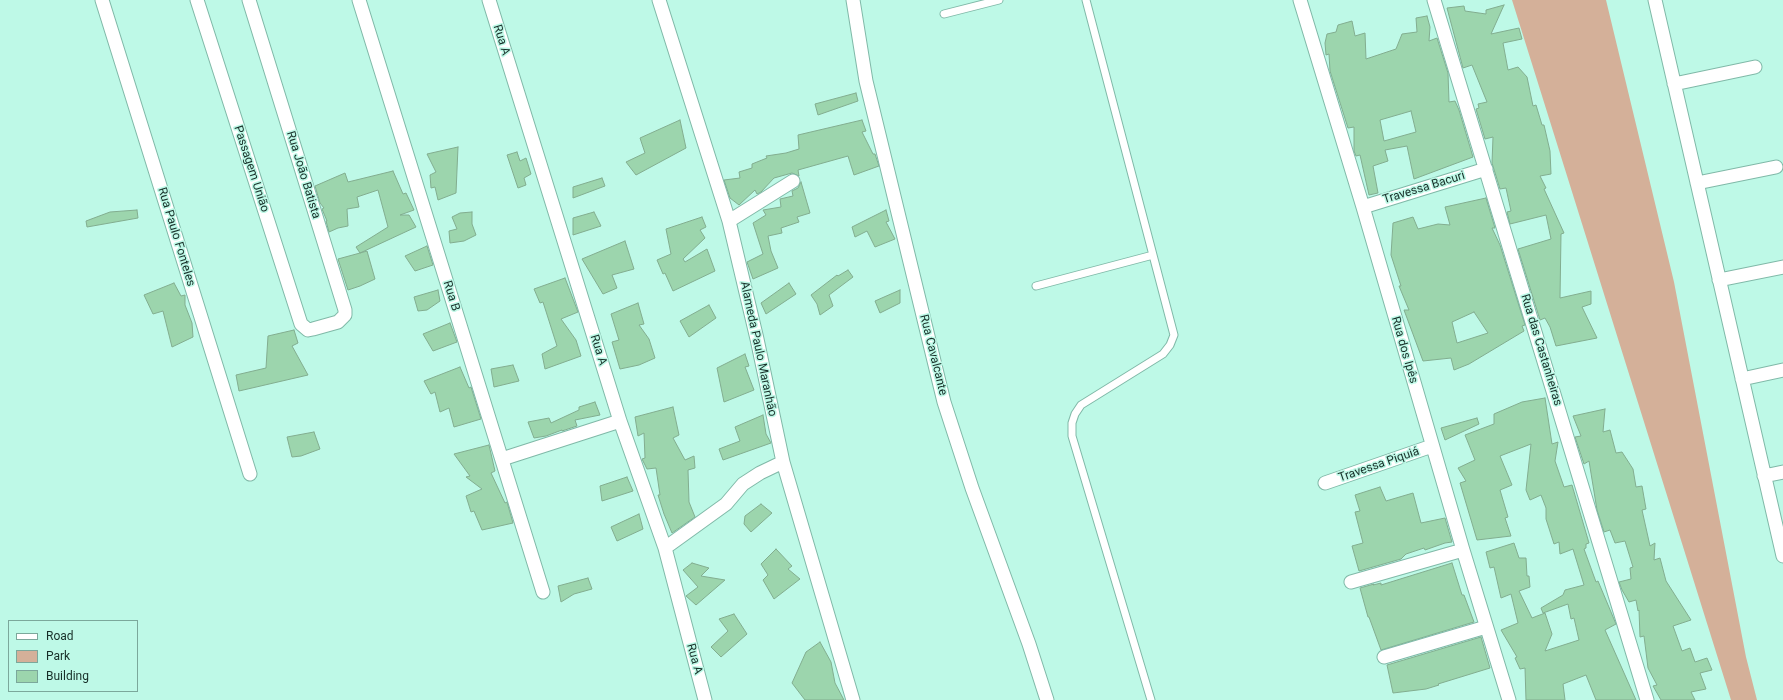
<!DOCTYPE html>
<meta charset="utf-8">
<style>
body{margin:0}
#map{position:relative;width:1783px;height:700px;overflow:hidden;background:#bef9e7;font-family:Roboto,sans-serif}
canvas{display:block}
.legend{position:absolute;left:8px;top:620px;width:130px;height:72px;box-sizing:border-box;background:#bef9e7;border:1px solid #7ba89b;margin:0;padding:5px 7px;list-style:none;font-size:12px;color:#172f28}
.legend li{display:flex;align-items:center;gap:8px;height:20px}
.legend b{width:20px;border:1px solid #7ba89b}
</style>
<div id="map">
<canvas width="1783" height="700"></canvas>
<ul class="legend">
<li><b style="height:5px;background:#fff"></b>Road</li>
<li><b style="height:11px;background:#d4b099"></b>Park</li>
<li><b style="height:11px;background:#9cd5ad"></b>Building</li>
</ul>
</div>
<script>
const c = document.querySelector('canvas').getContext('2d');
c.lineJoin = 'round';
function paint(path, color) {
  c.fillStyle = color;
  c.fill(path, 'evenodd');
}
function poly(rows) {
  const path = new Path2D();
  for (const r of rows) {
    path.moveTo(r[0], r[1]);
    for (let i = 2; i < r.length; i += 2) path.lineTo(r[i], r[i + 1]);
  }
  return path;
}
function trace(path, color, width, dash) {
  c.strokeStyle = color;
  c.lineWidth = width;
  c.lineCap = dash ? 'butt' : 'round';
  c.setLineDash(dash || []);
  c.stroke(path);
}
function label(font, color, halo, rows, align = 'center') {
  c.font = font + ' Roboto,sans-serif';
  c.lineWidth = 3;
  c.setLineDash([]);
  c.textBaseline = 'middle';
  c.strokeStyle = halo;
  c.fillStyle = color;
  for (const [text, x, y, turn = 0] of rows) {
    c.save();
    c.translate(x, y);
    c.rotate((+turn || 0) * Math.PI / 180);
    c.textAlign = isNaN(turn) ? turn : align;
    if (halo) c.strokeText(text, 0, 0);
    c.fillText(text, 0, 0);
    c.restore();
  }
}
paint(poly([
 [1512,0,1606,0,1674,282,1746,657,1757,700,1731,700]
]), '#d4b099');
const building = poly([
 [1504,5,1491,34,1519,28,1522,39,1503,43,1508,70,1518,67,1527,77,1533,106,1536,105,1542,125,1544,125,1550,151,1551,174,1540,176,1546,188,1544,189,1564,233,1561,234,1560,298,1591,291,1591,304,1582,307,1597,338,1556,346,1550,327,1545,318,1540,320,1518,249,1551,239,1546,215,1510,224,1507,212,1511,211,1506,188,1500,189,1492,163,1493,137,1485,139,1476,109,1479,108,1478,104,1487,102,1472,65,1463,68,1447,8,1464,6,1465,11,1486,14,1486,10,1504,5],
 [1427,16,1430,27,1429,41,1437,38,1448,73,1449,102,1455,101,1459,110,1473,157,1414,179,1407,146,1385,150,1388,161,1373,166,1378,193,1369,195,1360,155,1356,156,1354,151,1354,127,1348,128,1330,71,1329,54,1326,55,1325,43,1327,34,1336,32,1338,25,1352,21,1355,36,1365,33,1366,59,1396,49,1402,34,1417,32,1416,18,1427,16],
 [1411,111,1416,132,1384,141,1380,120,1411,111],
 [856,93,858,101,818,115,815,104,856,93],
 [680,120,686,148,636,175,626,162,645,153,640,138,680,120],
 [862,120,866,131,862,132,873,154,875,154,879,166,854,175,848,156,798,170,799,176,792,173,774,178,761,192,757,194,755,190,739,205,730,198,724,180,740,178,739,172,752,168,752,164,767,158,766,156,786,153,799,149,798,135,862,120],
 [458,147,456,193,438,200,435,187,431,188,430,175,436,172,427,154,458,147],
 [517,152,520,161,526,158,531,174,524,178,526,185,518,188,507,155,517,152],
 [393,171,403,194,406,193,414,210,400,215,409,215,416,227,360,253,367,251,375,279,360,286,348,290,338,259,360,253,356,247,388,227,378,190,357,197,359,207,347,209,348,226,338,228,329,232,326,221,327,221,322,209,324,208,320,203,315,186,345,173,348,182,393,171],
 [602,178,605,186,573,198,573,187,602,178],
 [801,182,810,213,797,217,799,222,781,228,782,233,768,236,771,251,778,268,753,279,747,262,763,254,753,223,766,215,763,210,781,207,780,199,793,196,792,191,798,188,801,182],
 [1486,198,1495,228,1492,228,1500,245,1525,325,1522,326,1524,331,1469,364,1454,370,1451,358,1423,361,1404,310,1409,310,1399,286,1401,286,1391,255,1393,223,1413,217,1418,229,1438,224,1450,225,1445,207,1486,198],
 [1474,312,1488,333,1457,343,1452,322,1474,312],
 [137,210,138,218,87,227,86,221,110,212,137,210],
 [886,210,889,221,886,222,895,239,875,247,867,231,855,237,852,227,886,210],
 [472,212,472,224,476,235,464,241,450,243,449,231,457,229,452,217,460,213,472,212],
 [594,212,601,226,573,235,573,218,594,212],
 [702,217,706,227,700,230,705,238,683,259,685,262,707,249,715,271,673,291,665,273,663,274,657,260,671,254,666,229,702,217],
 [625,241,634,269,612,275,617,288,603,294,582,259,625,241],
 [427,246,433,265,415,271,405,256,427,246],
 [848,270,853,277,829,295,833,306,820,315,817,304,811,295,837,275,838,276,848,270],
 [565,278,578,312,561,319,576,340,581,356,545,369,542,354,557,346,543,302,540,303,534,289,565,278],
 [174,283,181,296,185,295,185,305,192,323,193,337,172,347,163,311,153,314,144,295,174,283],
 [789,283,796,294,766,314,761,303,789,283],
 [438,290,440,301,427,310,418,311,414,297,438,290],
 [900,290,900,303,880,313,875,301,900,290],
 [638,303,644,324,639,325,649,339,655,358,639,365,620,369,612,342,619,340,611,314,638,303],
 [709,305,716,318,689,337,680,321,709,305],
 [450,323,457,342,433,351,423,334,450,323],
 [294,330,298,343,292,346,308,375,239,391,236,375,266,368,268,336,294,330],
 [745,354,749,366,745,367,754,390,724,402,717,368,745,354],
 [513,365,519,381,494,387,491,369,513,365],
 [460,367,469,388,471,387,481,419,454,427,449,408,440,412,435,392,431,394,424,381,460,367],
 [1545,398,1552,444,1558,442,1555,461,1564,487,1572,485,1589,543,1586,544,1586,548,1584,549,1596,582,1598,581,1616,624,1605,630,1636,700,1596,700,1586,675,1563,684,1565,700,1526,700,1525,668,1520,669,1515,658,1517,657,1501,630,1518,623,1511,594,1501,598,1494,567,1490,568,1486,552,1514,543,1519,558,1526,558,1527,576,1529,576,1530,587,1519,591,1532,618,1545,613,1552,634,1545,651,1579,640,1574,618,1571,619,1568,604,1543,613,1541,608,1563,595,1565,590,1584,585,1573,549,1560,554,1559,542,1554,544,1546,519,1546,508,1541,495,1530,500,1526,490,1531,444,1500,456,1512,485,1500,490,1508,517,1505,518,1511,536,1477,540,1460,483,1466,481,1458,468,1475,460,1465,435,1494,424,1494,414,1522,402,1545,398],
 [595,402,600,415,575,420,577,426,562,431,562,430,546,436,534,438,528,422,549,418,551,423,579,410,579,407,595,402],
 [673,407,679,435,673,438,685,460,694,456,695,468,688,470,689,502,695,517,672,533,664,514,658,495,660,495,656,468,647,469,642,459,645,458,644,433,638,436,635,417,673,407],
 [1605,409,1603,432,1610,430,1616,453,1622,452,1633,469,1636,487,1642,486,1646,509,1642,510,1650,546,1655,543,1654,560,1660,558,1666,581,1691,620,1673,626,1682,651,1690,648,1695,662,1707,658,1712,670,1700,673,1706,689,1691,692,1695,700,1661,700,1653,686,1657,685,1648,668,1644,636,1640,637,1639,610,1638,611,1636,600,1629,602,1622,590,1619,582,1631,579,1630,568,1633,567,1625,541,1615,543,1610,530,1604,532,1597,510,1589,461,1584,464,1575,437,1581,436,1573,416,1605,409],
 [763,415,766,434,771,443,723,460,719,449,740,441,735,427,763,415],
 [1477,418,1479,424,1445,440,1441,428,1477,418],
 [314,432,320,449,301,456,292,457,287,437,314,432],
 [489,445,495,471,491,473,505,503,507,502,513,523,482,530,474,511,471,512,466,496,482,489,466,477,470,476,454,454,489,445],
 [627,477,633,491,602,501,600,486,627,477],
 [1380,487,1386,501,1413,493,1421,523,1445,518,1452,542,1445,543,1425,550,1424,548,1406,554,1401,559,1359,571,1352,546,1363,543,1355,512,1360,511,1355,495,1380,487],
 [761,504,772,513,751,532,744,524,745,516,761,504],
 [639,514,643,529,617,541,611,527,639,514],
 [776,549,792,566,788,569,800,579,774,599,763,580,768,575,761,564,776,549],
 [692,563,709,568,701,576,725,580,696,605,686,596,698,587,683,570,692,563],
 [1452,563,1462,595,1464,595,1474,622,1381,650,1369,617,1368,617,1360,588,1374,584,1373,585,1381,583,1381,585,1452,563],
 [588,578,592,589,574,594,561,602,558,586,588,578],
 [734,614,747,634,721,657,711,647,728,631,719,619,734,614],
 [1481,637,1490,668,1438,684,1439,685,1426,689,1393,693,1387,665,1481,637],
 [820,642,831,662,835,683,844,700,805,700,792,683,806,652,820,642]
]);
paint(building, '#9cd5ad');
trace(building, '#82ad8f', 1);
const service = poly([
 [1086,0,1174,335,1170,345,1163,354,1081,405,1075,414,1072,423,1072,436,1151,700],
 [944,14,999,0],
 [1036,286,1153,255]
]);
const minor = poly([
 [102,0,250,474],
 [197,0,301,324,308,330,313,329,338,322,345,315,345,310,249,0],
 [359,0,543,592],
 [489,0,620,421,665,548,705,700],
 [659,0,729,221,757,339,783,462,853,700],
 [853,0,866,81,944,402,972,488,1029,644,1047,700],
 [1300,0,1363,207,1463,550,1509,700],
 [1434,0,1647,700],
 [1655,0,1783,556],
 [1674,84,1755,67],
 [1697,183,1776,167],
 [1363,207,1486,169],
 [729,221,793,181],
 [1719,280,1783,267],
 [1742,379,1783,370],
 [502,459,620,421],
 [1764,476,1783,472],
 [1325,483,1432,446],
 [665,548,726,504,743,484,760,473,783,462],
 [1351,582,1463,550],
 [1384,657,1486,627]
]);
trace(service, '#80b9a8', 9);
trace(minor, '#80b9a8', 15);
trace(service, '#fff', 7);
trace(minor, '#fff', 13);
label('12px', '#172f28', '#bef9e7', [
 ["Rua A",501,40,73],
 ["Passagem União",251,169,72],
 ["Rua João Batista",303,175,73],
 ["Travessa Bacuri",1424,188,-17],
 ["Rua Paulo Fonteles",176,237,73],
 ["Rua B",451,296,73],
 ["Alameda Paulo Maranhão",758,349,78],
 ["Rua A",598,350,73],
 ["Rua dos Ipês",1404,350,74],
 ["Rua das Castanheiras",1541,350,73],
 ["Rua Cavalcante",933,355,76],
 ["Travessa Piquiá",1379,465,-19],
 ["Rua A",694,659,75]
]);
</script>
